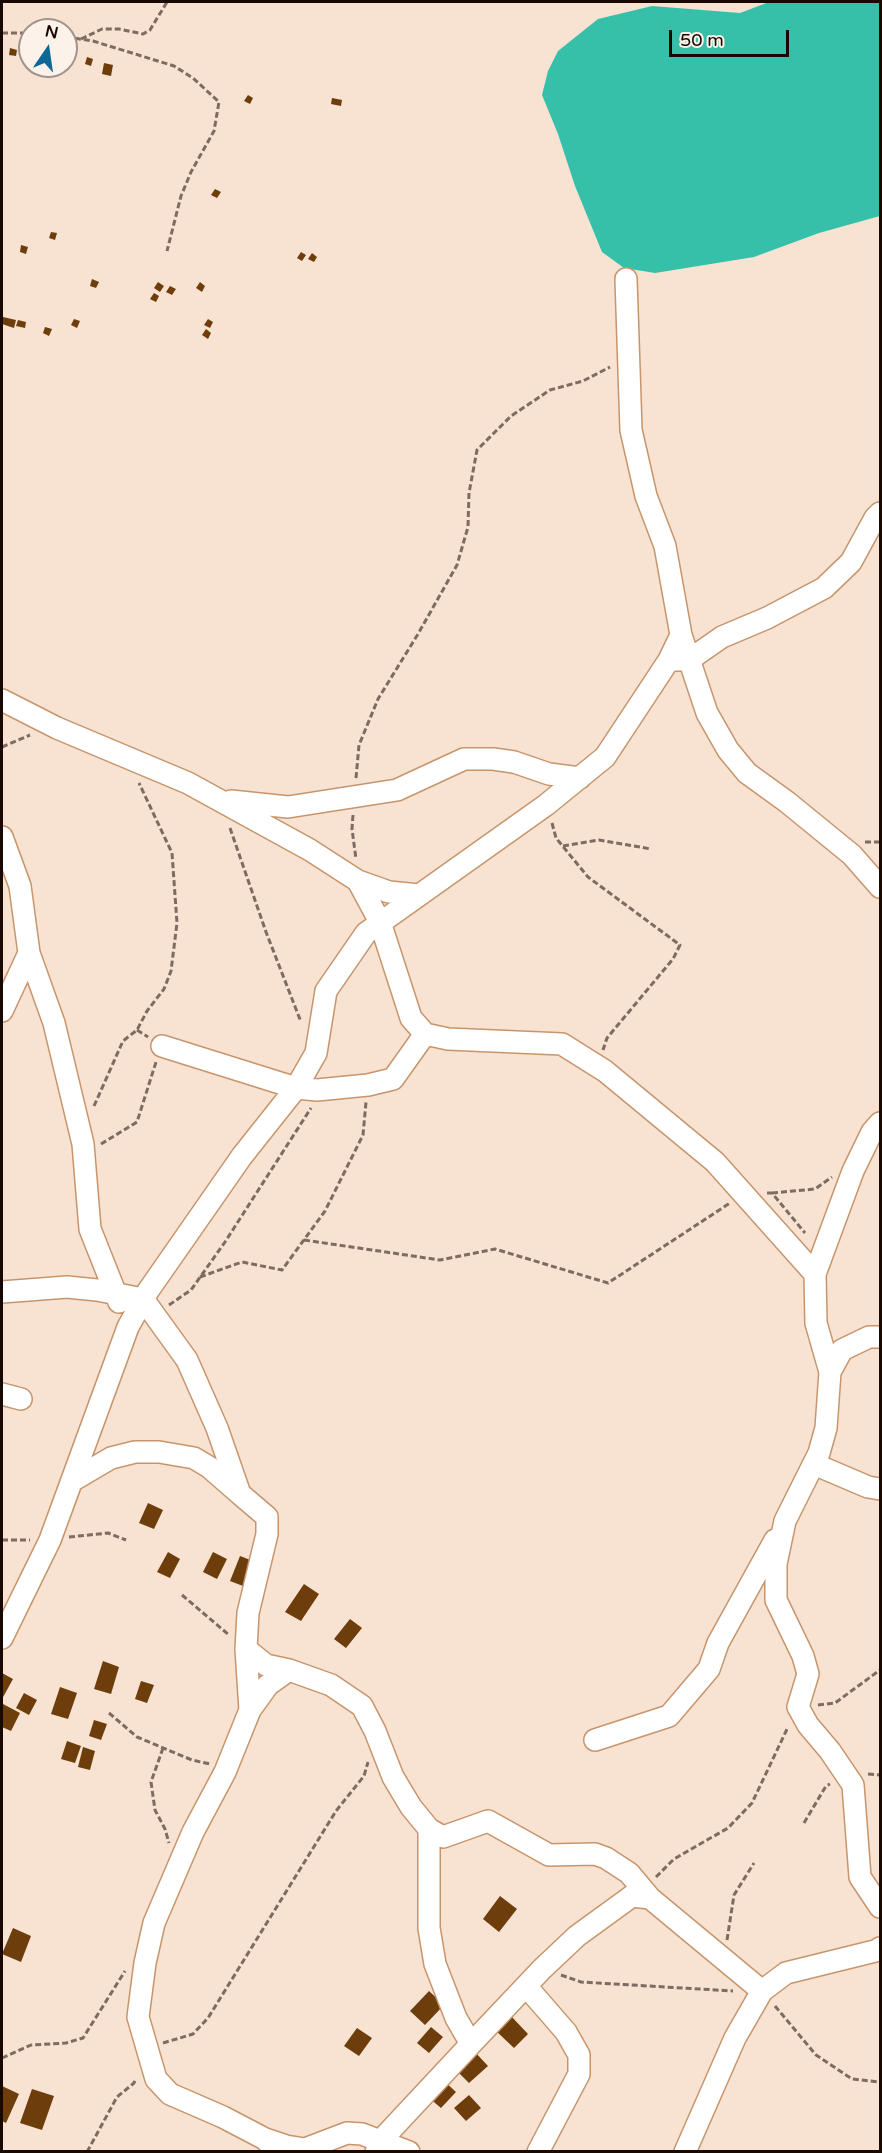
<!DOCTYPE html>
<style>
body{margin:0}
#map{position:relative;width:882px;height:2153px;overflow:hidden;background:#f8e2d1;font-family:"Varela Round",sans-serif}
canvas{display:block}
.frame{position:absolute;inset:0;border:3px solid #190800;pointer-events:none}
.north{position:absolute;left:18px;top:18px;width:60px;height:60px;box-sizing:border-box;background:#fdf2e9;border:2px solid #a2948c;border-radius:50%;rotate:13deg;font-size:16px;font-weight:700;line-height:24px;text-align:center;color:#190800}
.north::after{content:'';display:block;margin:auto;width:21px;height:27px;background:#0e6898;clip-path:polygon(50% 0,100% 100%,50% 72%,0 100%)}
.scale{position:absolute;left:669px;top:30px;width:120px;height:27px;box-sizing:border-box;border:3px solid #190800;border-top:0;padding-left:8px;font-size:18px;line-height:21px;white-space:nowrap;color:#190800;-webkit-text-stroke:4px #fdf2e9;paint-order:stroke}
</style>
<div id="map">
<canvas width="882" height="2153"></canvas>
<div class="frame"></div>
<div class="north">N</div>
<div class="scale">50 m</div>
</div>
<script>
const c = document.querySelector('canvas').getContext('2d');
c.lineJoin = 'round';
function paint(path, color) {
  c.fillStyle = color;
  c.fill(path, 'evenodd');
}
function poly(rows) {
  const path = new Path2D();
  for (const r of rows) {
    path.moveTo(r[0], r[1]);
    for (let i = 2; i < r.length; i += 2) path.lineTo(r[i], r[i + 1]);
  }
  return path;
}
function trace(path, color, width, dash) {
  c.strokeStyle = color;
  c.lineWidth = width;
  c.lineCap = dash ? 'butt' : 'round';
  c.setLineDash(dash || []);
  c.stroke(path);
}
paint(poly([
 [769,2,880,2,880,216,819,233,754,257,655,273,624,268,602,252,575,186,558,134,542,95,548,71,558,51,598,19,652,6,740,13]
]), '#36c0aa');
paint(poly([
 [10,48,17,50,16,56,9,55],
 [25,57,30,58,30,65,24,63],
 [87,57,93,59,91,66,85,64],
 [104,63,113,65,111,76,102,74],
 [248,95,253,98,250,104,244,101],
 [332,98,342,100,341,106,331,104],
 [215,189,221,192,217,198,211,195],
 [51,232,57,233,55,240,49,238],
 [21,245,28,247,26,254,20,252],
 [301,252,306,255,302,261,297,258],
 [312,253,317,257,314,262,308,259],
 [92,279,99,282,96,288,90,286],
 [158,282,164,286,160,292,154,288],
 [200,282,205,286,202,292,196,288],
 [170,286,176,289,172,295,166,292],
 [154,293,159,296,156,302,150,299],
 [3,317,16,320,14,328,2,324],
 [74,319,80,321,77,328,71,325],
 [208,319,213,322,210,328,204,325],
 [18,320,26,322,25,328,16,326],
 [45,327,52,329,49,336,43,333],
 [206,329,211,333,208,339,202,335],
 [148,1503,163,1510,154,1529,139,1523],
 [168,1552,180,1559,170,1578,157,1572],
 [213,1552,227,1559,217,1579,203,1572],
 [240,1556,253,1561,243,1586,230,1581],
 [304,1584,319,1594,301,1621,285,1612],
 [350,1619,362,1628,346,1648,334,1639],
 [103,1661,119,1667,111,1694,94,1689],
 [2,1673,13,1679,2,1699],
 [141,1681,154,1685,147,1703,135,1699],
 [60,1687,77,1693,68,1719,51,1714],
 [24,1693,37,1700,29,1715,16,1708],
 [3,1704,20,1713,11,1731,2,1727],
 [94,1720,107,1724,101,1740,89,1736],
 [67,1741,81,1746,75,1763,61,1759],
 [83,1747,95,1751,90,1770,78,1767],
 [500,1896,517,1909,499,1932,483,1919],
 [13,1928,31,1936,21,1962,2,1954],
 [429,1991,444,2005,425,2025,410,2011],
 [510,2015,528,2034,514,2048,495,2030],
 [431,2027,443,2037,429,2053,417,2043],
 [357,2028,372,2038,359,2056,344,2046],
 [474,2051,488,2066,469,2083,455,2069],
 [443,2080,456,2092,441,2108,428,2097],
 [2,2086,19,2094,6,2123,2,2121],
 [32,2089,54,2096,42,2130,20,2123],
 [469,2095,481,2108,466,2121,454,2108]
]), '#6d3d0b');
const minor = poly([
 [681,635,707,713,728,750,747,773,787,802,852,855,880,887],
 [676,660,689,660,722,637,767,618,824,588,851,562,875,518,880,513],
 [2,700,57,728,188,783,310,850,358,881,380,922,411,1018,425,1034,448,1039,562,1044,605,1071,715,1162,815,1274,816,1323,830,1372,826,1428,819,1453,785,1521,776,1564,776,1600,803,1656,808,1674,798,1707,808,1725,830,1751,853,1785,860,1877,880,1907],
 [231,801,288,807,397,790,464,759,493,759,514,762,549,774,580,778],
 [2,837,20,886,29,953,54,1023,83,1144,90,1229,119,1302],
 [358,881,389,892,419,895],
 [2,1011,29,953],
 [162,1046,296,1088,317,1090,368,1085,393,1079,425,1034],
 [815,1274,853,1171,872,1132,880,1123],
 [2,1292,67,1287,97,1290,143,1299,187,1360,217,1428,240,1494,267,1517,267,1534,248,1613,246,1649,250,1710,225,1772,193,1832,154,1923,145,1963,138,2017,156,2079,170,2094,223,2117,265,2139,277,2152],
 [830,1372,842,1350,869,1337,880,1337],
 [2,1394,21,1399],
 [814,1464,868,1487,880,1489],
 [72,1481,111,1458,135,1452,159,1452,194,1458,209,1467,240,1494],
 [2,1638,50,1540,128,1327,148,1291,242,1156,296,1088,316,1053,326,991,366,933,546,805,605,757,669,660,681,635,665,546,646,496,631,430,626,279],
 [246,1649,266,1665,289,1670],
 [250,1710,268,1685,289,1670,331,1685,362,1706,375,1731,393,1777,411,1807,429,1829,443,1837,488,1821,549,1855,595,1854,606,1858,629,1873,650,1898],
 [595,1740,669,1716,709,1669,718,1643,775,1540],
 [526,1986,566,2032,579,2055,579,2074,538,2152],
 [471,2044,542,1969,577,1936,632,1896,650,1898,762,1991,786,1973,879,1950,880,1948],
 [265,2139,286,2146,305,2149,347,2133,362,2134,409,2152],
 [376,2152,386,2135,471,2044,456,2018,435,1964,429,1928,429,1829],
 [685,2152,735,2038,762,1991]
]);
trace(minor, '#c7956c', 24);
trace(poly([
 [2,33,30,33],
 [66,37,93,41,174,66,193,78,219,102,214,131,191,172,181,196,167,251],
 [81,39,102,29,119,29,143,34,150,30,167,2],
 [2,747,30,735],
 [356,778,359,745,378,699,418,634,457,565,468,527,469,493,477,450,511,416,550,390,583,381,610,367],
 [353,815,352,829,356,859],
 [552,823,556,838,588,877,680,945,673,959,607,1038,603,1050],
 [230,828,266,932,301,1022],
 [865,842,880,842],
 [563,846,599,840,651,849],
 [137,1030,148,1037],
 [94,1106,123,1041,137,1030,147,1011,164,989,171,971,177,923,172,853,139,783],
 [101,1144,137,1122,156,1062],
 [767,1193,772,1193,805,1233],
 [772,1193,815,1189,832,1177],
 [304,1240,440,1260,495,1249,608,1283,730,1203],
 [200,1277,242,1262,282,1270,325,1211,363,1135,366,1102],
 [169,1305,191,1290,225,1242,311,1108],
 [69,1537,108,1533,126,1540],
 [2,1540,30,1540],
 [182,1595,229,1635],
 [818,1705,835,1703,880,1670],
 [109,1713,137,1737,192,1760,210,1764],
 [163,1748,151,1782,155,1810,165,1829,169,1843],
 [868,1774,880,1775],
 [804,1823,826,1786,830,1784],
 [656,1877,674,1859,728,1828,752,1803,788,1727],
 [727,1940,734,1895,754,1863],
 [561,1975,581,1982,733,1991],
 [775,2006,816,2055,852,2079,880,2082],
 [163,2043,193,2034,208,2018,336,1811,364,1776,368,1762],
 [2,2058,31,2045,66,2043,83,2038,125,1971],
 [87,2152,117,2097,134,2083,136,2078]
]), '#7f6b5f', 3, [6, 3]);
trace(minor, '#fff', 21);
</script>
